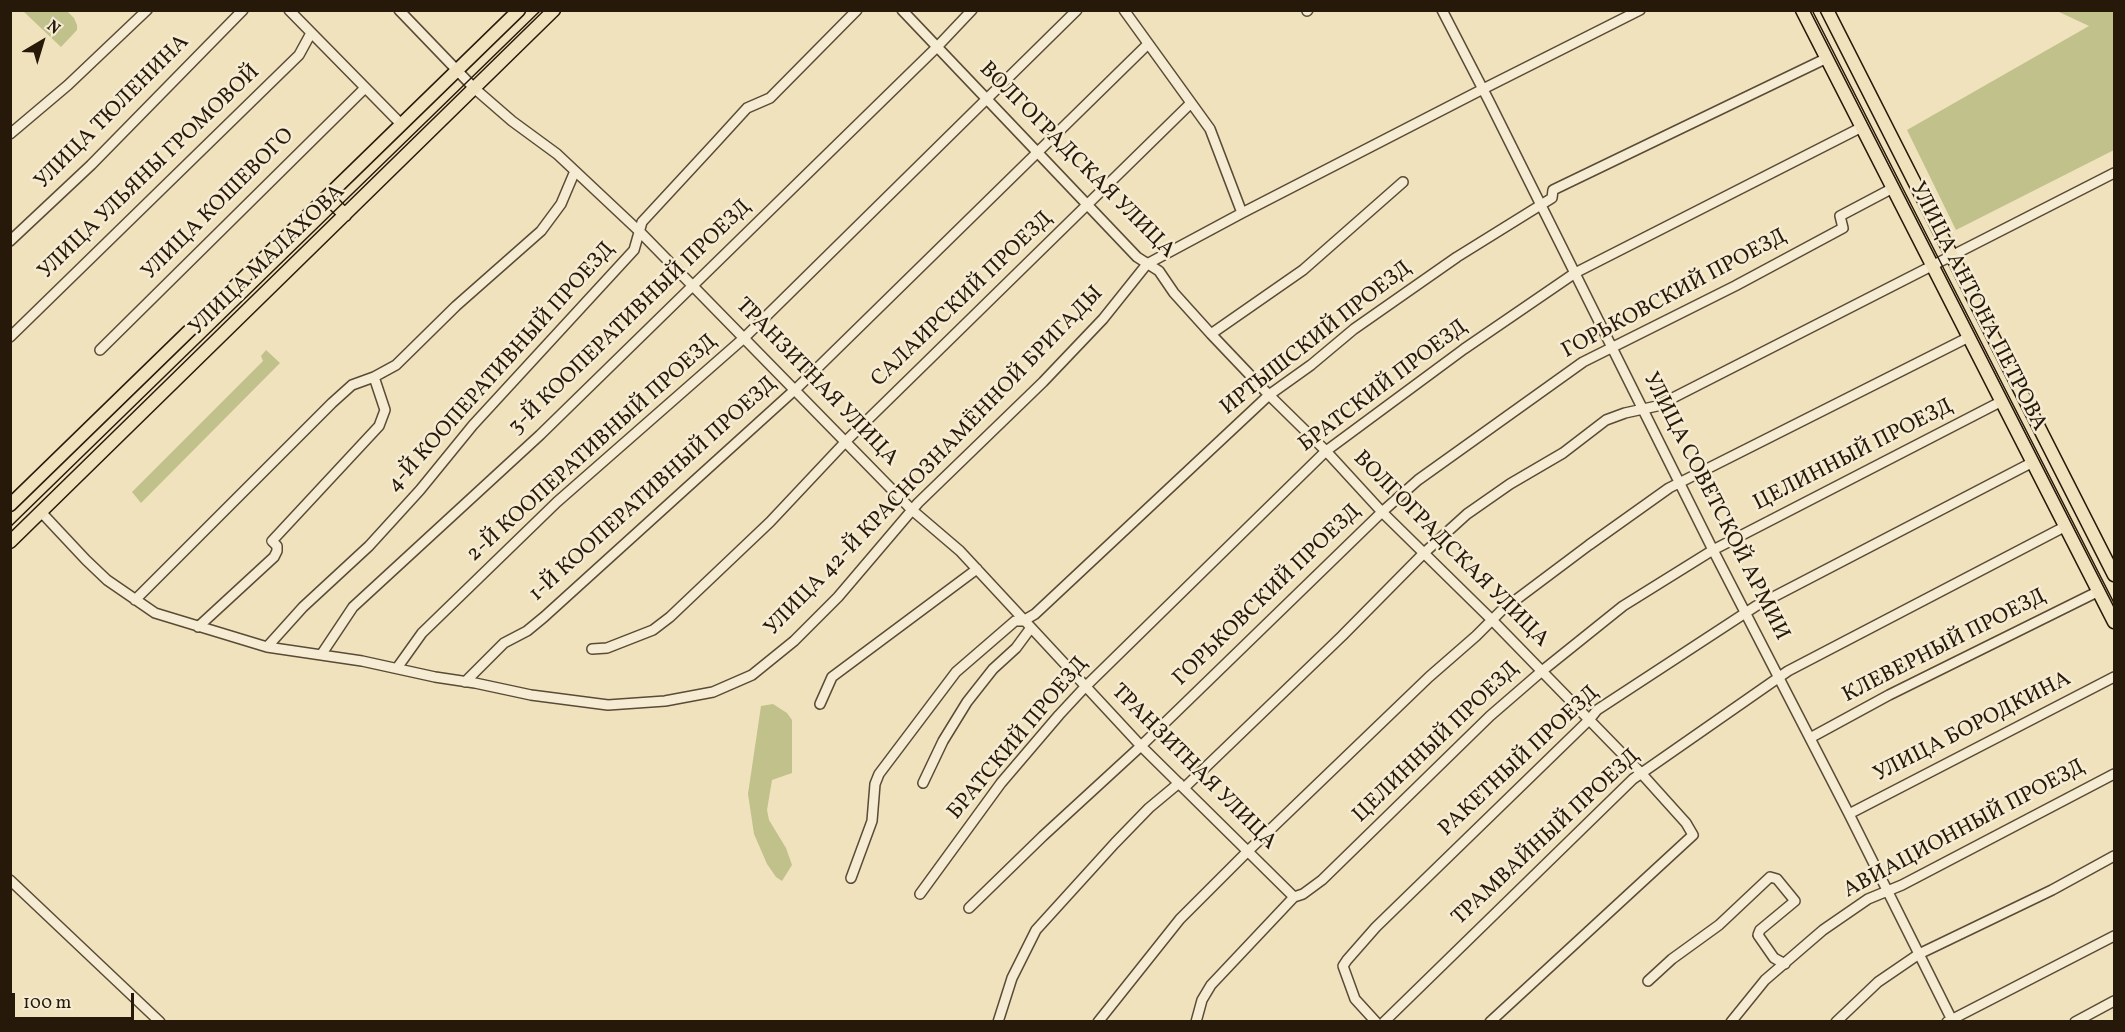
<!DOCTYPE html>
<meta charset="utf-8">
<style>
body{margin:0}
#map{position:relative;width:2125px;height:1032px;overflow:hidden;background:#f0e2bc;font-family:Vollkorn,serif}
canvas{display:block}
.frame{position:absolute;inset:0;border:12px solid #27190a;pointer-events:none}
.north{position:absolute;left:12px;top:12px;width:60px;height:60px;-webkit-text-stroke:4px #f5ecd3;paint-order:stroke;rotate:38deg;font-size:16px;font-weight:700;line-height:24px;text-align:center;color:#27190a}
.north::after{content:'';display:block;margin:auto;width:21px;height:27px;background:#27190a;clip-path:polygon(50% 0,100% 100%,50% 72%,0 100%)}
.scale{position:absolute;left:12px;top:993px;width:122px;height:27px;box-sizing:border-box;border:3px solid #27190a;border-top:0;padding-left:8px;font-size:18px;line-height:21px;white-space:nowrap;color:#27190a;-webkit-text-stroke:4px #f5ecd3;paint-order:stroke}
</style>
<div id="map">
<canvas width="2125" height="1032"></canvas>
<div class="frame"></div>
<div class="north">N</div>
<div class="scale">100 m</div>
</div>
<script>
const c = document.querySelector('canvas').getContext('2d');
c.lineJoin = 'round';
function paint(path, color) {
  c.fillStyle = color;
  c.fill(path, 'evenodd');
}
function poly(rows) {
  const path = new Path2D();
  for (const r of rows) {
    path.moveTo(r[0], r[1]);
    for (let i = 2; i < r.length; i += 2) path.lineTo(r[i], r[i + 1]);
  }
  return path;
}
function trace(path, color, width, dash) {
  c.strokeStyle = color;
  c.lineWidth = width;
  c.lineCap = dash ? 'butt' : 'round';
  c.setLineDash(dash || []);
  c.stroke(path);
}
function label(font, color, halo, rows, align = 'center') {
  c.font = font + ' Vollkorn,serif';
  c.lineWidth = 5;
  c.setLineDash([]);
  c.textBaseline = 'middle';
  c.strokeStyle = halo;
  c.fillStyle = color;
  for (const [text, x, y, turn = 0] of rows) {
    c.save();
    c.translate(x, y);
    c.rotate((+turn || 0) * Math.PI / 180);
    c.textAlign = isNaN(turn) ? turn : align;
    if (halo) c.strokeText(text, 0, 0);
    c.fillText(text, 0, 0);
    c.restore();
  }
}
paint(poly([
 [23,11,67,11,74,18,77,25,77,30,61,47],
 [2057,11,2114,11,2114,150,1956,230,1907,130,2089,26],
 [266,350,280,363,141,503,132,492,263,361,261,356],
 [773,704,787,713,792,720,792,773,772,780,767,810,769,820,786,848,792,865,782,881,776,877,767,864,754,834,748,794,761,706]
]), '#c1c18b');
const minor = poly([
 [289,10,402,125],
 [399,10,474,88,512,121,557,154,640,232,912,510,960,551,1141,746,1294,897],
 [902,10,1137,257,1159,271,1174,293,1211,334,1269,395,1326,451,1382,512,1492,620,1641,773,1686,823,1693,835,1490,1022],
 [1124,10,1210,129,1242,213],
 [1442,10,1489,101,1713,550,1849,814,1953,1022],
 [1307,11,1308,10],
 [10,134,68,85,147,10],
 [10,241,91,165,243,10],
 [1211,334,1303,270,1403,182],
 [10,337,299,55,311,33],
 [100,350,365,88],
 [41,512,86,560,107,580,155,613,267,647,362,661,435,677,475,683,531,695,608,705,665,701,713,692,752,675,794,641,838,597,918,503,1043,382,1103,319,1147,264,1242,213,1483,89,1640,10],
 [135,600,332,403,352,385,374,377],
 [198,627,274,557,277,551,277,546,272,541,379,426,385,410,374,377,396,365,456,306,541,231,561,204,575,171],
 [267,647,303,607,369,546,420,490,473,425,634,250,642,222,716,142,747,108,770,98,857,10],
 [592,649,607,648,653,630,670,617,770,522,849,438,1191,103],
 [321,655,353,607,540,435,937,47,972,10],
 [397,668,422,633,557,502,744,338,1077,10],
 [465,682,504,643,527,631,544,617,799,386,1148,44],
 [820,704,832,677,977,569],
 [1810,738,1889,695,2099,591],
 [923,783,943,741,967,702,993,669,1016,648,1030,629],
 [1184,788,1342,636,1424,553,1467,514,1510,484,1563,453,1606,420,1625,413,1657,406,2114,173],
 [1849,814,2114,677],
 [851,878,872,821,875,784,879,774,956,672,1015,621,1023,621,1035,614,1269,395,1311,365,1354,329,1457,257,1552,198,1553,190,1827,58],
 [10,880,160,1022],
 [920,894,1001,783,1059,715,1085,687,1326,451,1464,349,1575,273,1862,127],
 [969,908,1043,836,1141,746,1382,512,1418,480,1583,362,1735,286,1843,228,1840,216,1893,188],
 [1648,981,1672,959,1719,925,1770,877,1777,879,1795,901,1760,930,1758,935,1774,958,1785,964],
 [998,1022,1012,978,1036,930,1115,843,1149,808,1179,783],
 [1098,1022,1180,919,1248,851,1429,677,1476,636,1501,611,1589,545,1669,488,1969,337],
 [1196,1022,1202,1000,1211,985,1294,897,1303,894,1322,880,1490,716,1542,671,1623,606,1713,550,2002,401],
 [1376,1022,1355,999,1343,966,1347,960,1376,927,1589,720,1597,710,1756,606,2033,462],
 [1384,1022,1633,779,1788,671,2066,526],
 [1731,1022,1765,980,1823,930,1868,899,1902,885,2114,774],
 [1836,1022,1878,982,1919,954,2052,890,2114,856],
 [1947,1022,2114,936],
 [2075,1022,2114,1001]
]);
const major = poly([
 [1802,10,2114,622],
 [1827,10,2114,575],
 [327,197,345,215],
 [10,505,519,10],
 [10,542,554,10]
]);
trace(minor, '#594b36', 12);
trace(major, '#27190a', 15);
trace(minor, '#f5ecd3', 9);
trace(major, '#f0e2bc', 12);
trace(poly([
 [1812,10,2114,603],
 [10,527,541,10]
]), '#27190a', 1.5);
label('22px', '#27190a', '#f5ecd3', [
 ["УЛИЦА ТЮЛЕНИНА",113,113,-45],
 ["ВОЛГОГРАДСКАЯ УЛИЦА",1076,161,45],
 ["УЛИЦА УЛЬЯНЫ ГРОМОВОЙ",150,173,-44],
 ["УЛИЦА КОШЕВОГО",219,205,-45],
 ["УЛИЦА МАЛАХОВА",268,261,-44],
 ["ГОРЬКОВСКИЙ ПРОЕЗД",1675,295,-28],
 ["САЛАИРСКИЙ ПРОЕЗД",963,300,-44],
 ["УЛИЦА АНТОНА ПЕТРОВА",1977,307,63],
 ["3-Й КООПЕРАТИВНЫЙ ПРОЕЗД",631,318,-44],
 ["ИРТЫШСКИЙ ПРОЕЗД",1317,339,-38],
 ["4-Й КООПЕРАТИВНЫЙ ПРОЕЗД",502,368,-48],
 ["ТРАНЗИТНАЯ УЛИЦА",816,383,46],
 ["БРАТСКИЙ ПРОЕЗД",1384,387,-37],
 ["2-Й КООПЕРАТИВНЫЙ ПРОЕЗД",593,449,-42],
 ["ЦЕЛИННЫЙ ПРОЕЗД",1854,456,-27],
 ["УЛИЦА 42-Й КРАСНОЗНАМЁННОЙ БРИГАДЫ",935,462,-46],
 ["1-Й КООПЕРАТИВНЫЙ ПРОЕЗД",654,490,-42],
 ["УЛИЦА СОВЕТСКОЙ АРМИИ",1715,507,63],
 ["ВОЛГОГРАДСКАЯ УЛИЦА",1450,550,45],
 ["ГОРЬКОВСКИЙ ПРОЕЗД",1268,596,-44],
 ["КЛЕВЕРНЫЙ ПРОЕЗД",1945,647,-27],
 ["УЛИЦА БОРОДКИНА",1973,728,-27],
 ["БРАТСКИЙ ПРОЕЗД",1019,739,-50],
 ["ЦЕЛИННЫЙ ПРОЕЗД",1437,743,-44],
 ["РАКЕТНЫЙ ПРОЕЗД",1520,762,-43],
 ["ТРАНЗИТНАЯ УЛИЦА",1193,768,45],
 ["АВИАЦИОННЫЙ ПРОЕЗД",1965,830,-28],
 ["ТРАМВАЙНЫЙ ПРОЕЗД",1547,838,-43]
]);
</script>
